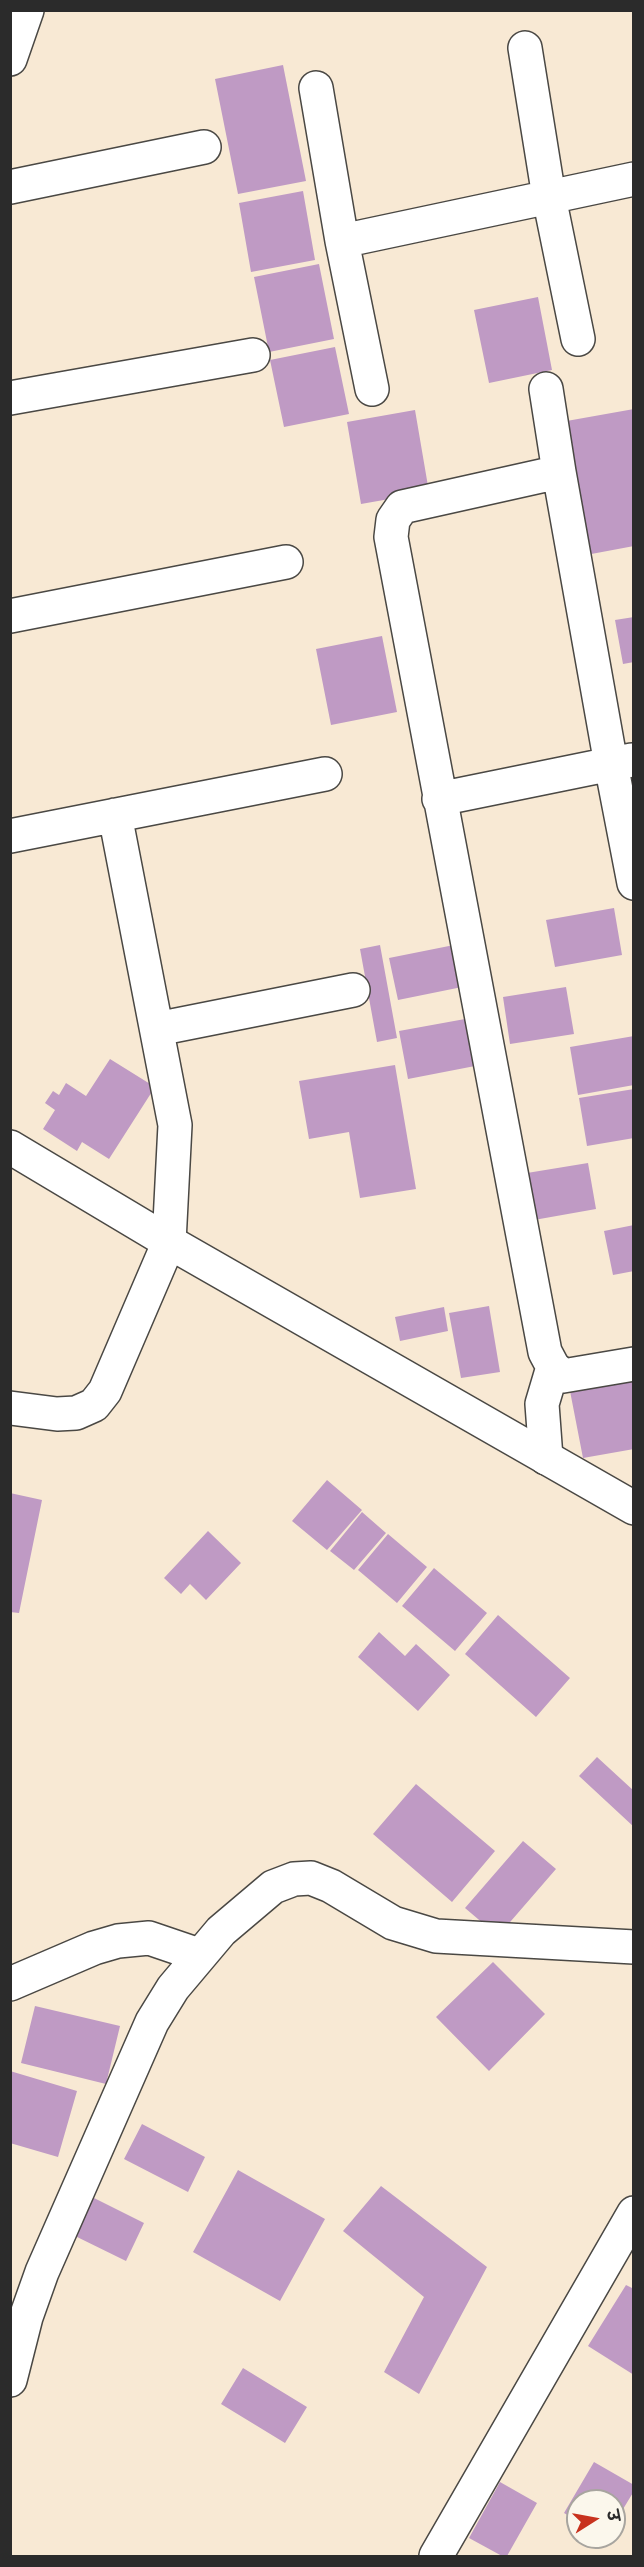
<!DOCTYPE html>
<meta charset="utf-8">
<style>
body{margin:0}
#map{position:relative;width:644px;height:2567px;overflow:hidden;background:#f8e9d4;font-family:"Balsamiq Sans","Playpen Sans Deva",sans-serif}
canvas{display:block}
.frame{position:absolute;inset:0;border:12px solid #2b2b2b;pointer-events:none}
.north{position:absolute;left:566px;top:2489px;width:60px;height:60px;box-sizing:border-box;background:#fbf7ec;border:2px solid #a8a59f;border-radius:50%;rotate:79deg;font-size:16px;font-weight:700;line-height:24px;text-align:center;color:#2b2b2b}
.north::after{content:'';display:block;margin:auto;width:21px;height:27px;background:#c8321e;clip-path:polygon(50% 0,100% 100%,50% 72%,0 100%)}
</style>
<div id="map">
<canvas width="644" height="2567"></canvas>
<div class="frame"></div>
<div class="north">उ</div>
</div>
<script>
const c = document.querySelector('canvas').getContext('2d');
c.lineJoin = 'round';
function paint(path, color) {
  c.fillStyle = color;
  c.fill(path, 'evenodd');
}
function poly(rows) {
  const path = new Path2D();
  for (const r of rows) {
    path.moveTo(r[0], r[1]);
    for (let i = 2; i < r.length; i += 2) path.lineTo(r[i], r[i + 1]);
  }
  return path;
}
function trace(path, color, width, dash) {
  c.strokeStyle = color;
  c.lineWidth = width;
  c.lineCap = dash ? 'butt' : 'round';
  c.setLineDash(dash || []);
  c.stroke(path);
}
paint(poly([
 [283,65,306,181,238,194,215,79],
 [303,191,315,260,251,272,239,203],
 [319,264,334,339,269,352,254,277],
 [538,297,552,370,489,383,474,310],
 [335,347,349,414,284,427,270,360],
 [634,409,634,546,586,555,561,422],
 [415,410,429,492,361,504,347,422],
 [634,617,634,662,623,664,615,620],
 [382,636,397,712,331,725,316,649],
 [614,908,622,955,555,967,546,920],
 [459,944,467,986,398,1000,389,958],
 [380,945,397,1038,377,1042,360,949],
 [566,987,574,1034,510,1044,503,997],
 [465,1019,475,1066,408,1079,399,1031],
 [634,1036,634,1085,578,1095,570,1047],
 [110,1059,155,1087,109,1159,82,1142,77,1151,43,1129,55,1110,45,1103,53,1091,59,1095,66,1083,86,1096],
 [395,1065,416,1189,360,1198,349,1132,309,1139,299,1081],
 [634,1089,634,1138,587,1146,579,1098],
 [588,1163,596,1209,534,1220,527,1173],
 [634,1225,634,1271,613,1275,604,1231],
 [489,1306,500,1372,461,1378,449,1313],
 [444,1307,448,1331,400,1341,395,1317],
 [634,1380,634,1449,583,1458,570,1391],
 [327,1480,362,1510,327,1550,292,1521],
 [10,1493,42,1500,19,1613,10,1612],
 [362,1512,386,1533,354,1570,330,1551],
 [208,1531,241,1563,206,1600,190,1584,181,1594,164,1578],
 [388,1534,427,1567,397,1603,358,1570],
 [434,1568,487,1613,455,1651,402,1606],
 [498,1615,570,1678,536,1717,465,1654],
 [379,1632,405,1656,416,1644,450,1675,418,1711,358,1657],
 [597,1757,634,1791,634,1827,579,1776],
 [416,1784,495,1851,452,1902,373,1834],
 [523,1841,556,1869,498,1936,465,1908],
 [493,1962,545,2014,489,2071,436,2017],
 [35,2006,120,2026,106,2084,21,2063],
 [10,2071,77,2091,58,2157,10,2143],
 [142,2124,205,2157,188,2192,124,2159],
 [238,2170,325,2219,280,2301,193,2252],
 [381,2186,487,2267,419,2394,384,2372,424,2297,343,2231],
 [92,2197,144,2223,126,2261,73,2235],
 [626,2285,634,2289,634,2375,588,2346],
 [243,2368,307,2407,285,2443,221,2404],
 [594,2462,634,2485,634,2491,614,2524,614,2501,578,2501,578,2521,564,2513],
 [500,2482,537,2503,507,2556,502,2556,469,2538]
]), '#bf9ac4');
const minor = poly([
 [525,48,549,197,578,339],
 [10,59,27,10],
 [316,88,342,241],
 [10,187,204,147],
 [372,389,342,241,634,179],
 [546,389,559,472,402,507,393,520,391,537,545,1352,553,1367,563,1376,634,1364],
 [10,398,253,355],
 [10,616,286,562],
 [632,760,611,764,634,883],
 [439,799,611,764,559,472],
 [10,836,325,774],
 [157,1029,353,990],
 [10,1408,57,1414,76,1413,94,1405,105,1391,169,1242,175,1125,115,815],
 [546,1458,542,1404,553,1367],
 [10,1984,94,1948,118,1941,149,1938,199,1955],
 [10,2380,26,2317,42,2272,152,2022,173,1988,221,1931,273,1887,294,1879,311,1878,331,1886,393,1923,436,1936,634,1947]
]);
const tertiary = poly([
 [10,1147,169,1242,634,1508],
 [436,2556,634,2213]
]);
trace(minor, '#4a4844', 36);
trace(tertiary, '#4a4844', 36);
trace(minor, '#fff', 33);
trace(tertiary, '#fff', 33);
</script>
